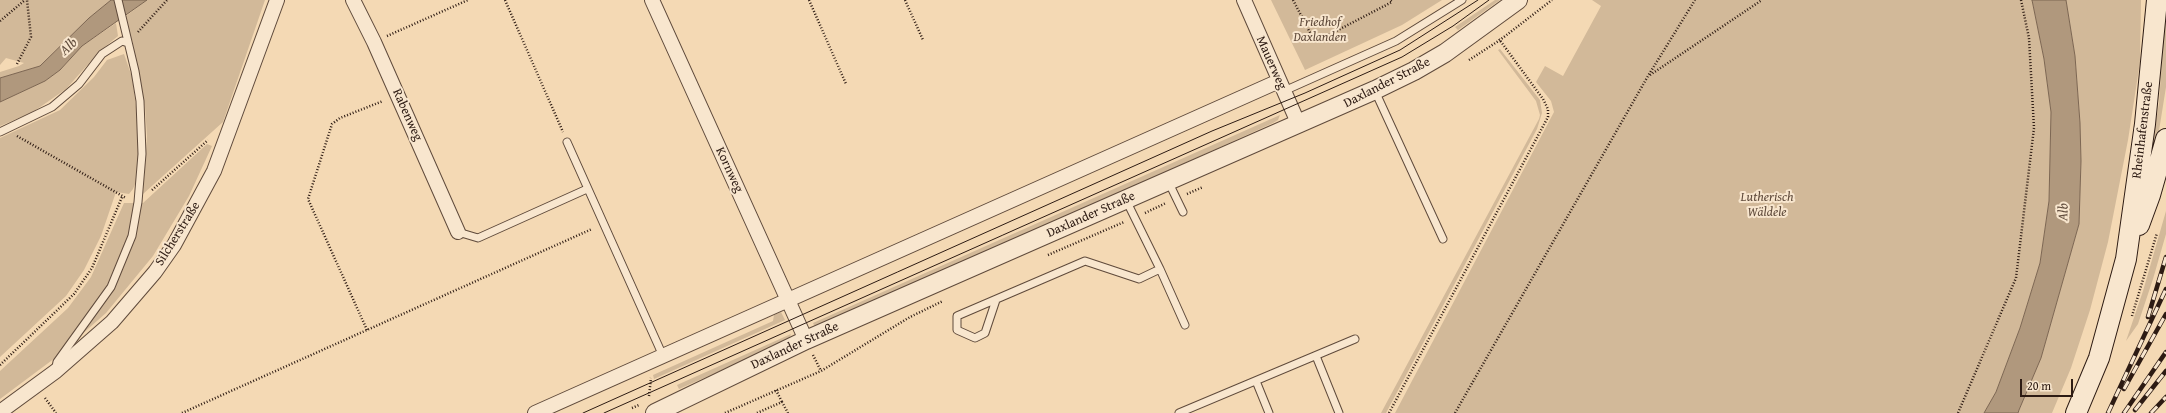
<!DOCTYPE html>
<meta charset="utf-8">
<style>
body{margin:0}
#map{position:relative;width:2166px;height:413px;overflow:hidden;background:#f4d9b4;font-family:"Gentium Book Plus",serif}
canvas{display:block}
.scale{position:absolute;left:2020px;top:379px;width:53px;height:18px;box-sizing:border-box;border:2px solid #2d1b13;border-top:0;padding-left:5px;font-size:12px;line-height:14px;white-space:nowrap;color:#2d1b13;-webkit-text-stroke:3px #f8e6ce;paint-order:stroke}
</style>
<div id="map">
<canvas width="2166" height="413"></canvas>
<div class="scale">20 m</div>
</div>
<script>
const c = document.querySelector('canvas').getContext('2d');
c.lineJoin = 'round';
function paint(path, color) {
  c.fillStyle = color;
  c.fill(path, 'evenodd');
}
function poly(rows) {
  const path = new Path2D();
  for (const r of rows) {
    path.moveTo(r[0], r[1]);
    for (let i = 2; i < r.length; i += 2) path.lineTo(r[i], r[i + 1]);
  }
  return path;
}
function trace(path, color, width, dash) {
  c.strokeStyle = color;
  c.lineWidth = width;
  c.lineCap = dash ? 'butt' : 'round';
  c.setLineDash(dash || []);
  c.stroke(path);
}
function label(font, color, halo, rows, align = 'center') {
  c.font = font + ' "Gentium Book Plus",serif';
  c.lineWidth = 4;
  c.setLineDash([]);
  c.textBaseline = 'middle';
  c.strokeStyle = halo;
  c.fillStyle = color;
  for (const [text, x, y, turn = 0] of rows) {
    c.save();
    c.translate(x, y);
    c.rotate((+turn || 0) * Math.PI / 180);
    c.textAlign = isNaN(turn) ? turn : align;
    if (halo) c.strokeText(text, 0, 0);
    c.fillText(text, 0, 0);
    c.restore();
  }
}
paint(poly([
 [0,0,111,0,89,18,40,66,0,78,0,72,19,66,24,63,6,58,0,65],
 [147,0,265,0,223,122,143,194,147,136,145,107,132,40,126,28,126,16],
 [1271,0,1442,0,1402,25,1305,70],
 [1495,0,1500,0,1458,30,1455,27],
 [1592,0,2032,0,2044,59,2051,112,2049,201,2040,263,2020,328,1996,392,1984,413,1395,413,1554,112,1551,101,1536,82,1545,66,1563,76,1601,6],
 [2066,0,2141,0,2140,62,2128,140,2108,242,2090,310,2071,368,2052,413,2018,413,2041,358,2079,224,2081,161,2080,123,2075,56],
 [2166,0,2166,87,2158,137,2155,141,2153,139,2159,103],
 [116,23,118,36,100,51,66,89,33,112,0,126,0,102,45,81,60,70,82,46],
 [1500,49,1540,100,1542,113,1537,129,1386,413,1381,413,1539,119,1540,115,1536,101,1498,50],
 [124,54,132,77,135,99,139,131,138,177,133,189,129,194,116,192,101,236,84,270,66,296,0,357,0,138,60,110,94,77,107,60],
 [1280,115,1278,120,1273,123,1183,164,929,277,816,326,814,325,813,323],
 [207,144,212,146,189,196,153,256,106,313,55,358,0,399,0,371,68,308,91,277,124,203,143,203],
 [2166,211,2166,234,2153,279,2138,324,2126,341,2143,291],
 [781,312,785,320,654,379,653,375,773,321,774,315],
 [791,334,789,339,783,343,679,389,677,385]
]), '#d2b999');
const water = poly([
 [111,0,147,0,82,46,60,70,45,81,0,102,0,78,40,66,89,18,111,0],
 [2032,0,2066,0,2075,56,2080,123,2081,161,2079,224,2041,358,2019,410,2018,413,1984,413,1996,392,2020,328,2040,263,2049,201,2051,112,2044,59,2032,0]
]);
paint(water, '#b0987d');
trace(water, '#7c6653', 1);
const service = poly([
 [1284,91,1396,41,1462,0],
 [1375,91,1443,239],
 [0,132,52,107,79,84,102,54,122,41,128,43],
 [567,142,663,356],
 [1168,181,1183,212],
 [458,232,478,238,587,189],
 [1160,269,1185,325],
 [996,300,985,333,975,338,957,330,957,316,1085,261,1139,279,1160,269,1126,200],
 [1316,356,1339,413],
 [56,367,57,362,111,287,132,236,138,202,142,154,140,101,135,71,118,0],
 [1256,381,1269,413],
 [1179,413,1355,339]
]);
const minor = poly([
 [353,0,374,42,458,232],
 [652,0,806,340],
 [1244,0,1299,125],
 [0,412,56,371,112,322,155,272,174,245,214,171,277,0],
 [535,413,1279,81]
]);
const tertiary = poly([
 [655,413,806,340,1375,90,1414,71,1445,53,1518,0]
]);
const secondary = poly([
 [2139,225,2150,195,2166,139],
 [2076,413,2099,358,2126,259,2145,124,2157,0]
]);
trace(service, '#5f4a3b', 9);
trace(minor, '#5f4a3b', 16);
trace(tertiary, '#5f4a3b', 20);
trace(secondary, '#2d1b13', 22);
trace(poly([
 [505,0,563,132],
 [809,0,846,84],
 [905,0,923,40],
 [1293,0,1315,42,1392,2,1390,0],
 [0,21,25,0],
 [138,32,167,0],
 [387,36,468,0],
 [1469,60,1500,40,1552,0],
 [17,64,31,37,27,0],
 [1650,75,1762,0],
 [17,136,126,198],
 [152,190,208,140],
 [1187,194,1203,187],
 [1145,213,1166,203],
 [1048,255,1124,222],
 [2132,316,2157,233],
 [367,330,308,199,332,124,340,118,383,101],
 [813,355,821,371],
 [0,365,74,294,92,268,122,197],
 [776,390,782,402],
 [649,396,651,378],
 [45,398,56,413],
 [632,408,639,405],
 [182,413,592,229],
 [725,413,821,371,910,317,943,301],
 [757,413,782,402,788,413],
 [1389,413,1548,117,1548,109,1543,99,1499,39],
 [1455,413,1648,76,1695,0],
 [1958,413,2016,278,2034,128,2029,38,2021,0]
]), '#2d1b13', 2.5, [1, 2]);
trace(service, '#f8e6ce', 7);
trace(minor, '#f8e6ce', 14);
trace(tertiary, '#f8e6ce', 18);
trace(secondary, '#f8e6ce', 20);
trace(poly([
 [583,413,1212,131,1305,93,1400,50,1478,0],
 [604,413,1402,57,1453,26,1489,0]
]), '#2d1b13', 1);
const rail = poly([
 [2148,317,2166,257],
 [2124,389,2166,314],
 [2135,410,2166,371],
 [2108,413,2166,289],
 [2124,413,2166,352],
 [2151,413,2166,397]
]);
trace(rail, '#2d1b13', 4.5);
trace(rail, '#f8e6ce', 3, [9]);
label('italic 13px', '#5f4a3b', '#f8e6ce', [
 ["Friedhof",1320,23],
 ["Daxlanden",1320,38],
 ["Lutherisch",1767,198],
 ["Wäldele",1767,213]
]);
label('13px', '#2d1b13', '#f8e6ce', [
 ["Mauerweg",1271,63,66],
 ["Daxlander Straße",1387,83,-27],
 ["Rabenweg",407,115,66],
 ["Rheinhafenstraße",2143,130,-83],
 ["Kornweg",729,170,65],
 ["Daxlander Straße",1091,215,-24],
 ["Silcherstraße",178,234,-58],
 ["Daxlander Straße",795,346,-25]
]);
label('italic 14px', '#614d3d', '#f8e6ce', [
 ["Alb",69,47,-42],
 ["Alb",2064,212,-89]
]);
</script>
